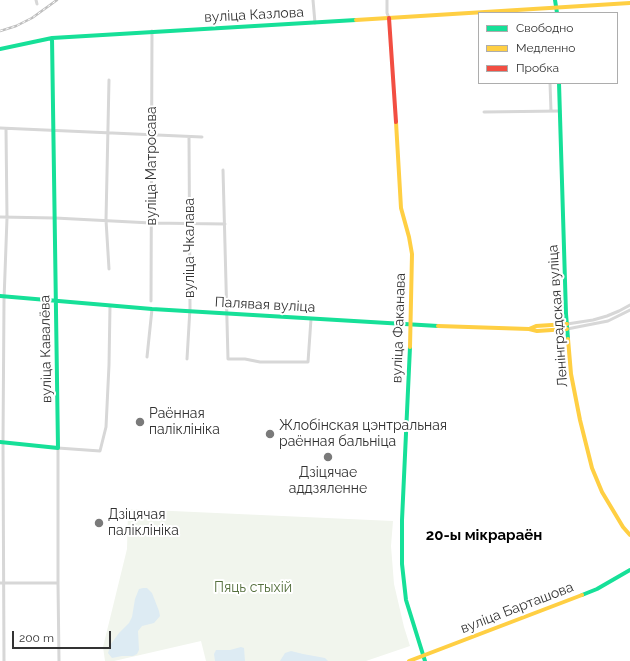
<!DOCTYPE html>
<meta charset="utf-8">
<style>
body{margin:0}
#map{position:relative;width:630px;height:661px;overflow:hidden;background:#fff;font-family:Raleway,sans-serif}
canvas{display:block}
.legend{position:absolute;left:478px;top:12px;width:140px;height:72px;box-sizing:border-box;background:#fff;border:1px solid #adadad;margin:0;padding:5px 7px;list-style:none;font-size:12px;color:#333}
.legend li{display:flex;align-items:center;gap:8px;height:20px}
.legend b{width:20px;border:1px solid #adadad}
.scale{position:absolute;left:12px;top:631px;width:99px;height:18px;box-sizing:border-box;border:2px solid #333;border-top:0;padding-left:5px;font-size:12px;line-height:14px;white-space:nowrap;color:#333;-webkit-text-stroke:3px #fff;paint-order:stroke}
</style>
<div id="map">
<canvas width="630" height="661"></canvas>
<ul class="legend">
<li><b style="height:5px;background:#16e098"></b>Свободно</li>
<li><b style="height:5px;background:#ffcf43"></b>Медленно</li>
<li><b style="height:5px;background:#f24e42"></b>Пробка</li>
</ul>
<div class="scale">200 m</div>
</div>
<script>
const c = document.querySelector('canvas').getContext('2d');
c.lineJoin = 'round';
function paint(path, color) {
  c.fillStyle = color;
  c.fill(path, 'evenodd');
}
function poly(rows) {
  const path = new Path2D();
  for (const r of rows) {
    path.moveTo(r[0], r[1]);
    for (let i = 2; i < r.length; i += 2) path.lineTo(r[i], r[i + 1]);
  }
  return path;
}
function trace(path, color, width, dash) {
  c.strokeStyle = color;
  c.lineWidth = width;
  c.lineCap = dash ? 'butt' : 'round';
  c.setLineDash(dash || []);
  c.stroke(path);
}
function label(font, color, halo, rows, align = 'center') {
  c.font = font + ' Raleway,sans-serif';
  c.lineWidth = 4;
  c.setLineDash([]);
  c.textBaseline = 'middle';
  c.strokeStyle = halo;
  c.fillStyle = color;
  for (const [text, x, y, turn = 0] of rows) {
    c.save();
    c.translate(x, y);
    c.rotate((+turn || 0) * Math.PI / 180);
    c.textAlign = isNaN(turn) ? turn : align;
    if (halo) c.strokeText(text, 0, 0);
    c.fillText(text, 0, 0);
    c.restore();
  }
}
paint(poly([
 [128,509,393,521,391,546,394,584,404,627,410,646,366,661,206,661,201,641,114,661,105,661,103,647,127,549]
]), '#f1f5ed');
paint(poly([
 [143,588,147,588,152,593,159,611,160,616,154,623,142,626,138,631,139,650,137,654,133,656,122,656,112,658,108,653,111,644,119,633,129,623,132,617,135,599,139,589],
 [241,647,244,648,245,661,215,661,214,654,216,650,230,650],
 [291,651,303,654,325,658,328,661,280,661,285,653]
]), '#ddebf3');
trace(poly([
 [36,0,37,4],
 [313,0,315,23],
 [387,0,387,13,389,18],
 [550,83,551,111],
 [484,112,560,111],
 [0,128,202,137],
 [223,170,228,359,245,359,260,362,308,362,311,319],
 [0,217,55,218,151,223,225,224],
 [109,269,106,220,109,80],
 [151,301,152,31],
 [567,324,593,320,607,316,619,311,630,305],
 [567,329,608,321,630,310],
 [147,357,152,309],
 [187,359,190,308,189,137],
 [0,583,58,583],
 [4,661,3,442,4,300,7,218,6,129],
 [59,661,58,583,58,448,100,451,106,427,109,365,110,306]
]), '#d7d7d7', 3);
trace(poly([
 [555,0,557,13],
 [0,49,52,38,356,20],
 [559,83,566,314,568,339],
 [0,296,152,309,438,326],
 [410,347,402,520,402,564,406,600,425,661],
 [0,442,58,448,52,38],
 [582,595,597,589,630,570]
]), '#16e098', 4);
trace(poly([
 [356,20,630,3],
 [396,122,401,208,409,237,412,254,410,347],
 [438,326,529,329,537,331,567,329],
 [529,329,536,326,567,324],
 [568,339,571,374,580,420,592,468,602,492,623,527,630,535],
 [409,661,582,595]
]), '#ffcf43', 4);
trace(poly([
 [389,18,396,122]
]), '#f24e42', 4);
const rail = poly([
 [0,31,16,26,32,18,57,0]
]);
trace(rail, '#bebebe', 2.5);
trace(rail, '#fff', 1, [3]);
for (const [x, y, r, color] of [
 [140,422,5,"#7a7a7a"],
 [270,434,5,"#7a7a7a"],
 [328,457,5,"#7a7a7a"],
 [99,523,5,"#7a7a7a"]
]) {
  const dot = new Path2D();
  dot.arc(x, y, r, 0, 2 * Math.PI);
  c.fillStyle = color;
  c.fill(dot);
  trace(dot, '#fff', 1.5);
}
label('14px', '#333', '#fff', [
 ["вуліца Казлова",254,15,-3],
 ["вуліца Матросава",152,166,-90],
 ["вуліца Чкалава",190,248,-90],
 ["Палявая вуліца",265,305,3],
 ["Ленінградская вуліца",558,316,-94],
 ["вуліца Факанава",399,328,-88],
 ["вуліца Кавалёва",46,349,-91],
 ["вуліца Барташова",517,608,-21]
]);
label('14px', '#333', '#fff', [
 ["Раённая",149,414],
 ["паліклініка",149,430],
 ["Жлобінская цэнтральная",279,426],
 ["раённая бальніца",279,442],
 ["Дзіцячае",328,473,"center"],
 ["аддзяленне",328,489,"center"],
 ["Дзіцячая",108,515],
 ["паліклініка",108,531]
], 'left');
label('14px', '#56703f', '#fff', [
 ["Пяць стыхій",253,588]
]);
label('bold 15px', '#000', '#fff', [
 ["20-ы мікрараён",484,535]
]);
</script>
